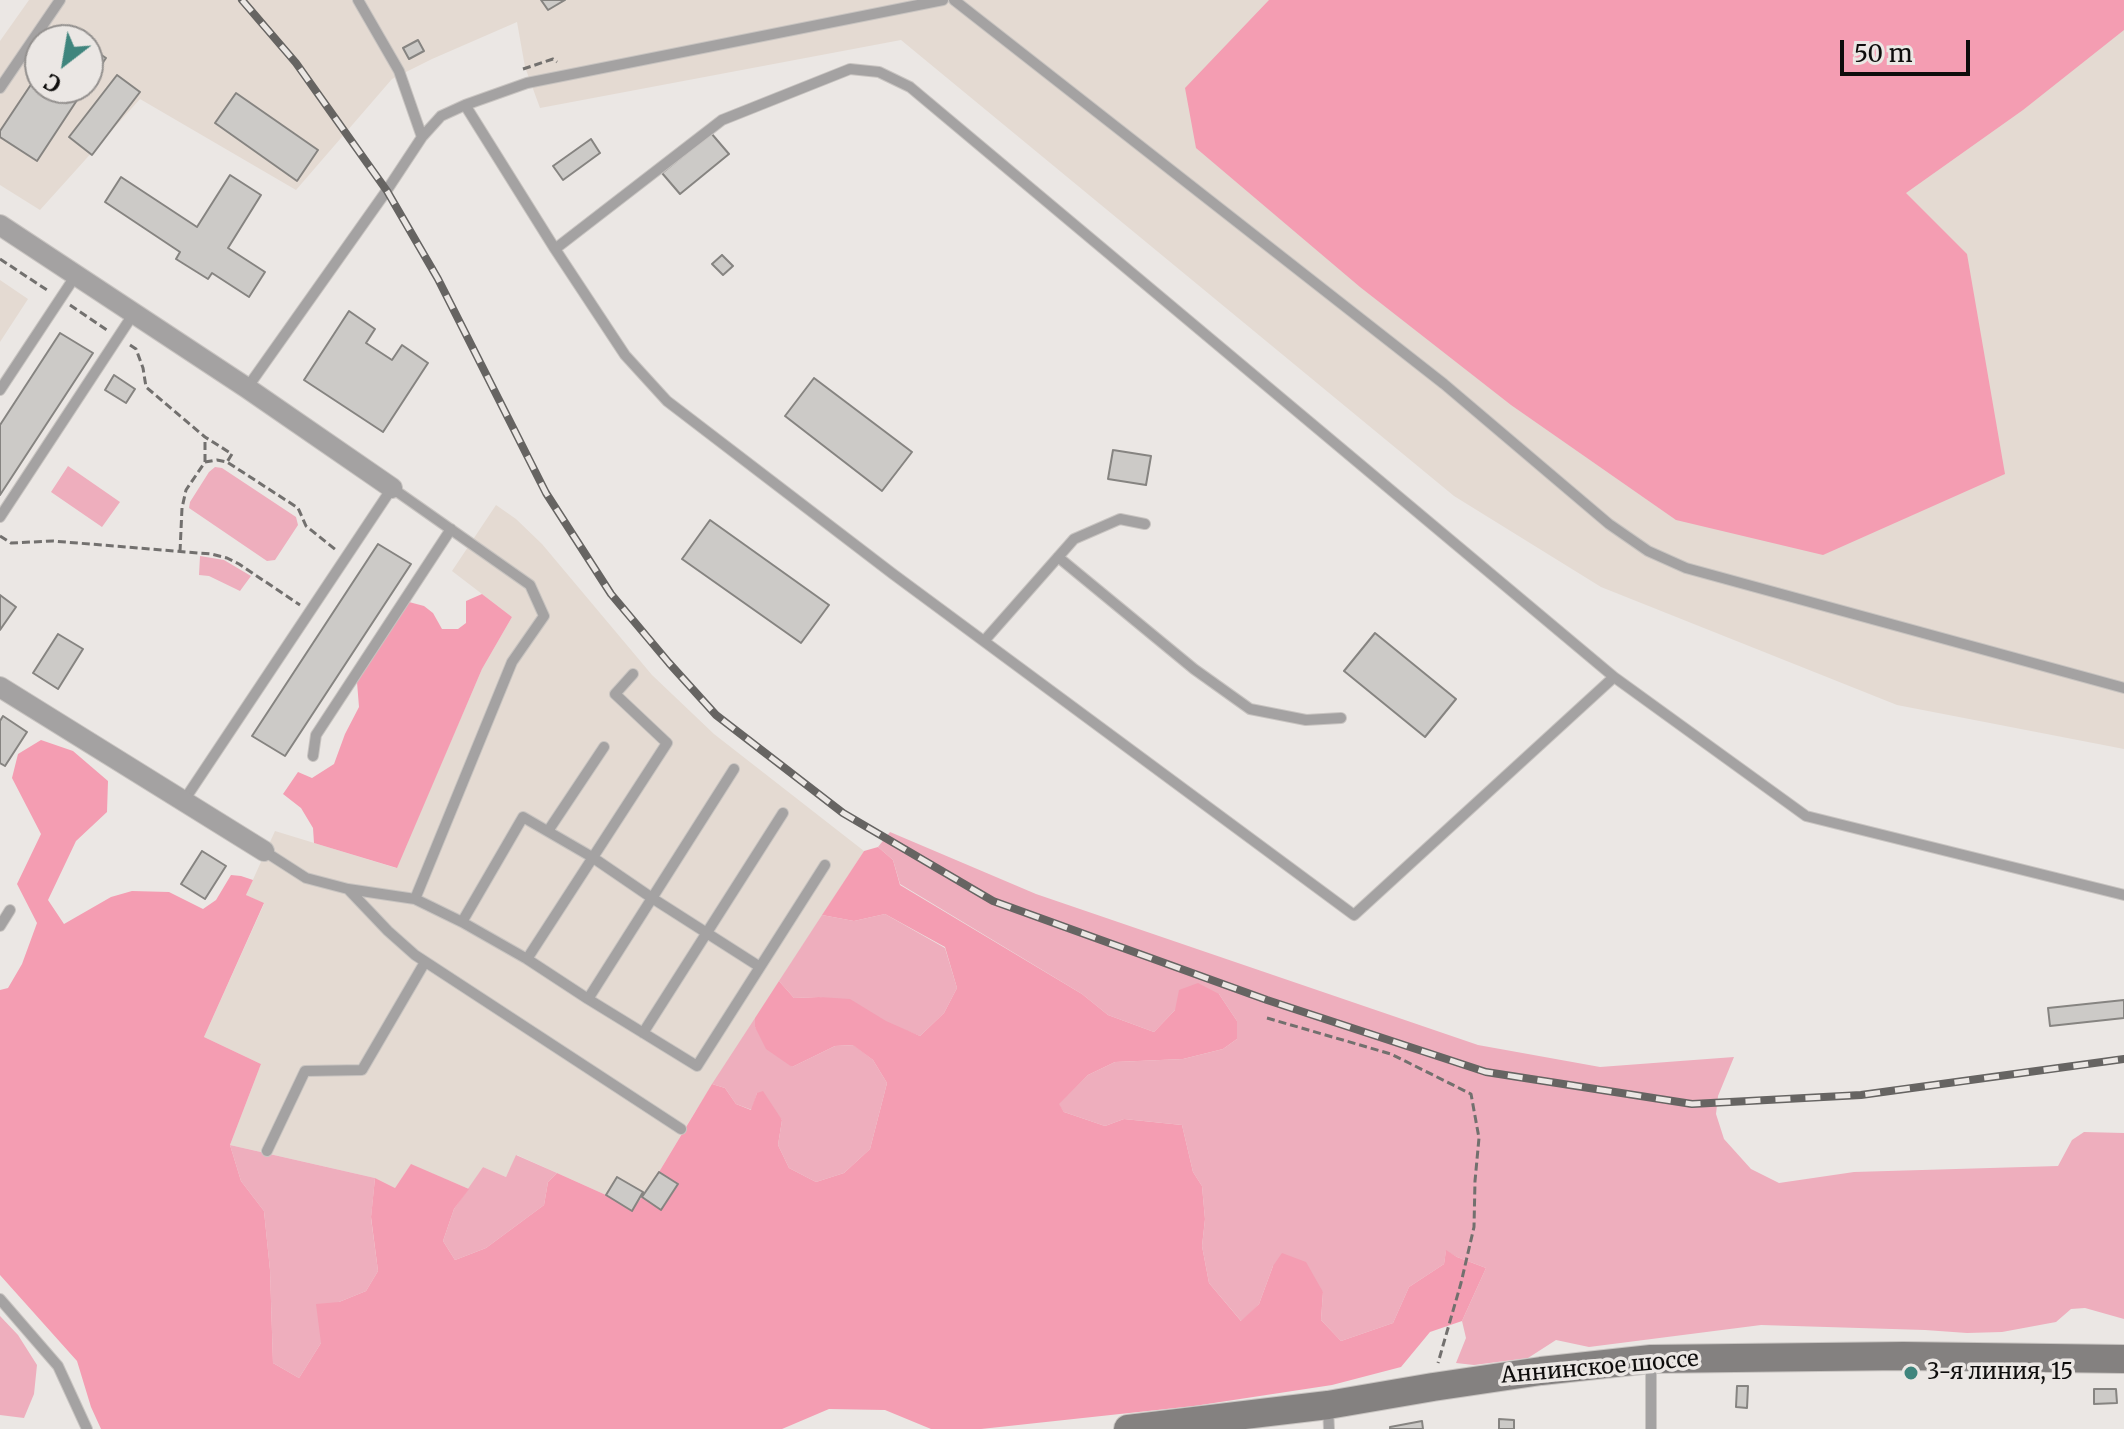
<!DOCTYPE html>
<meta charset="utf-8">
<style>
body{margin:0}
#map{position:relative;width:2124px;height:1429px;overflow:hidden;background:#ebe7e4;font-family:Merriweather,serif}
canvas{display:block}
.north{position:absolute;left:24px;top:24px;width:80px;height:80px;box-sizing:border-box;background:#ebe7e4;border:2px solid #93908e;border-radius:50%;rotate:211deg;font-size:22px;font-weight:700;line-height:32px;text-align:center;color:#0e0d0c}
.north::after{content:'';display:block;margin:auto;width:28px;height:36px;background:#3f857d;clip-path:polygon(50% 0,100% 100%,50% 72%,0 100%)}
.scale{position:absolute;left:1840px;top:40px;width:130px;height:36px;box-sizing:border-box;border:4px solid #0e0d0c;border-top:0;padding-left:10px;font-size:24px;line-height:28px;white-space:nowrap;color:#0e0d0c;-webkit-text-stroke:6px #ebe7e4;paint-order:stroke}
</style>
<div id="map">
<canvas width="2124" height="1429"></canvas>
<div class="north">С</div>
<div class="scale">50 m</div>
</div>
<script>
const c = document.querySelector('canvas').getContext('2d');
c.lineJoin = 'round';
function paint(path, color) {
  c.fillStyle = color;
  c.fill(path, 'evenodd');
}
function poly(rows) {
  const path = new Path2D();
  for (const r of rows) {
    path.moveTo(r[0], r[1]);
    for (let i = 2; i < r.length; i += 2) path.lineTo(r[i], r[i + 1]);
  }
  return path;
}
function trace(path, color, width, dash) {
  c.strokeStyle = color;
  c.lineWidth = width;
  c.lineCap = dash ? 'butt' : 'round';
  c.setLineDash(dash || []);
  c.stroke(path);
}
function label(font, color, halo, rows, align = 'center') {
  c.font = font + ' Merriweather,serif';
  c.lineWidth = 7;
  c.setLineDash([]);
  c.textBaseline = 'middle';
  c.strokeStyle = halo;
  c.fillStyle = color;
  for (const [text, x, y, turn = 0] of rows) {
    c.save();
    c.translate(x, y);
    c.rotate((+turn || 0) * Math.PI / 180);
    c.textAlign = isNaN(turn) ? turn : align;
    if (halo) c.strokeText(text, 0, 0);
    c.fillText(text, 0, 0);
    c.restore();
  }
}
paint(poly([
 [29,0,2124,0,2124,749,1897,705,1601,587,1454,496,901,40,540,108,525,67,517,22,432,59,392,79,296,190,140,99,40,210,0,185,0,41],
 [40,40,88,40,88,88,40,88],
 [0,280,28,299,0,342],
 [496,505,516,519,542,544,652,675,714,734,864,851,695,1112,659,1172,678,1184,632,1211,606,1195,517,1155,506,1177,483,1167,469,1189,411,1165,395,1188,375,1178,230,1145,261,1064,204,1037,264,904,246,895,275,831,396,868,482,669,512,617,452,571]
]), '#e4dad2');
paint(poly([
 [68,466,120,502,102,527,51,492],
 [215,467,222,468,296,517,298,525,275,560,267,561,264,559,189,508,190,502,209,472],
 [200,556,224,560,251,576,240,591,209,576,199,575],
 [890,832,1036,894,1478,1045,1600,1067,1734,1057,1718,1096,1716,1114,1724,1139,1751,1169,1779,1183,1854,1172,2058,1166,2072,1140,2084,1132,2124,1133,2124,1319,2085,1308,2071,1309,2056,1322,2002,1332,1967,1333,1925,1330,1761,1325,1589,1347,1556,1340,1528,1358,1474,1365,1456,1363,1466,1338,1462,1321,1486,1268,1457,1257,1446,1251,1444,1264,1409,1287,1393,1323,1341,1341,1321,1320,1323,1292,1273,1266,1259,1304,1242,1322,1209,1283,1202,1246,1205,1219,1202,1186,1193,1172,1182,1125,1124,1119,1105,1126,1064,1112,1058,1104,1088,1075,1115,1062,1183,1059,1223,1049,1237,1039,1237,1021,1219,994,1175,1010,1154,1032,1108,1015,1082,994,900,884,893,860,878,847],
 [885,914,945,948,957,988,944,1013,920,1036,820,997,794,998,779,981,822,915,854,921],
 [755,1018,755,1027,792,1067,835,1046,854,1045,873,1060,887,1083,870,1149,844,1173,816,1182,789,1168,778,1145,782,1120,757,1093,752,1110,736,1104,725,1088,712,1084],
 [230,1145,375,1178,371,1218,378,1271,366,1291,339,1302,321,1343,299,1378,273,1363,270,1270,264,1211,241,1181],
 [516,1155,557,1173,548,1182,544,1205,486,1248,455,1260,443,1241,454,1209,483,1167,506,1177],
 [0,1316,18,1335,37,1365,34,1394,24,1418,0,1415]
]), '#eeaebd');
paint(poly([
 [1269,0,2124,0,2124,30,2023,110,1906,193,1967,254,2005,474,1823,555,1676,520,1511,405,1360,287,1196,148,1185,88],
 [482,594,512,617,482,669,397,868,314,843,313,828,301,808,283,794,298,772,312,778,334,764,345,734,359,707,357,682,409,602,424,606,433,613,442,629,458,629,466,623,466,601],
 [41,740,73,751,108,781,107,812,76,841,48,900,64,924,111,897,132,891,169,892,203,909,216,900,231,875,241,876,253,880,246,895,264,903,204,1037,261,1064,230,1145,241,1181,264,1211,270,1270,273,1363,299,1378,321,1343,316,1304,339,1302,366,1291,378,1271,371,1217,375,1178,395,1188,411,1164,469,1189,454,1209,443,1241,455,1260,486,1248,544,1205,548,1182,557,1173,606,1195,632,1210,642,1197,661,1209,678,1184,659,1172,712,1084,725,1088,736,1104,751,1110,757,1093,763,1091,782,1120,778,1145,789,1168,816,1182,844,1173,870,1149,887,1083,873,1060,853,1045,835,1046,792,1067,766,1049,755,1027,755,1018,779,981,794,998,819,997,850,999,886,1021,920,1036,944,1013,957,988,945,947,885,914,854,921,822,915,864,851,878,847,893,860,900,885,1082,994,1108,1015,1154,1032,1175,1010,1179,990,1198,983,1219,994,1237,1021,1237,1039,1223,1049,1183,1059,1115,1062,1088,1075,1059,1104,1064,1112,1105,1126,1124,1119,1182,1125,1193,1172,1202,1186,1205,1219,1202,1246,1209,1283,1241,1321,1259,1304,1273,1266,1282,1253,1306,1262,1323,1292,1321,1320,1341,1341,1393,1323,1409,1287,1444,1264,1446,1250,1457,1257,1486,1268,1462,1321,1430,1332,1401,1367,1332,1385,1194,1406,981,1429,931,1429,885,1410,829,1409,782,1429,101,1429,91,1407,77,1361,0,1275,0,990,8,988,22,964,37,923,17,884,41,834,12,778,18,754]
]), '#f49db2');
const building = poly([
 [541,0,565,0,548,10,541,0],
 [418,40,424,51,409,59,403,48,418,40],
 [88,46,106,58,88,84,88,46],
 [40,71,40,88,85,88,37,161,0,137,0,131,40,71],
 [117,75,140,92,92,155,69,137,117,75],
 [236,93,318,150,297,181,215,123,236,93],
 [711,133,729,154,680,194,662,173,711,133],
 [591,139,600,153,563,180,553,166,591,139],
 [230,175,261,195,228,248,265,272,249,297,212,273,208,279,176,259,180,252,105,202,121,177,197,227,230,175],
 [722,255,733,266,723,275,712,264,722,255],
 [349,311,375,329,366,343,392,360,402,345,428,363,383,432,304,380,349,311],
 [60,333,93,353,0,495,0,425,60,333],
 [114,375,135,389,126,403,105,390,114,375],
 [814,378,912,452,882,491,785,416,814,378],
 [1113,450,1151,456,1146,485,1108,479,1113,450],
 [710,520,829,605,801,643,682,559,710,520],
 [378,544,411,564,285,756,252,736,378,544],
 [0,595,16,607,0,630,0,595],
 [1375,633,1456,699,1425,737,1344,671,1375,633],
 [58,634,83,649,58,689,33,673,58,634],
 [3,716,27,732,5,766,0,763,0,721,3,716],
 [202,851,226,866,205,899,181,884,202,851],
 [2124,1000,2124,1018,2050,1026,2048,1008,2124,1000],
 [659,1172,678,1184,661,1210,642,1197,659,1172],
 [617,1177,643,1192,632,1211,606,1195,617,1177],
 [1737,1386,1748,1386,1747,1408,1736,1407,1737,1386],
 [2094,1389,2116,1389,2117,1403,2094,1404,2094,1389],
 [1499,1419,1514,1420,1514,1429,1499,1429,1499,1419],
 [1422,1421,1423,1429,1390,1429,1390,1427,1422,1421]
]);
paint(building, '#cccac7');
trace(building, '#868481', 2);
const service = poly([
 [358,0,399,71,422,137],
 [954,0,1444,384,1609,524,1648,551,1686,568,2124,688],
 [0,88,60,0],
 [465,105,555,249,625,355,667,401,893,574,1354,915,1614,677,1806,816,2124,895],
 [555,249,722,120,850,69,879,72,910,87,1614,677],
 [247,388,385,193,422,137,441,116,465,105,527,83,943,0],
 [0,390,76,275],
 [0,517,134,313],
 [1058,557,1194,669,1250,709,1306,720,1341,718],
 [984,641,1074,539,1120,519,1145,524],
 [313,756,316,735,451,529],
 [183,802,392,488,530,585,544,616,512,662,415,899],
 [548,831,604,747],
 [264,851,306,878,348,889,415,899,462,922,523,817,592,857,652,898,760,967],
 [348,889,388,931,415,955,681,1129],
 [462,922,527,959,588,999,697,1066,825,865],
 [0,926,10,910],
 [527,959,667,743,615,694,633,674],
 [588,999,734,769],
 [643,1033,783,813],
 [267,1151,305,1071,362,1070,425,962],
 [0,1299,58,1366,87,1429],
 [1651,1363,1651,1429],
 [1328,1407,1329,1429]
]);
const minor = poly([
 [0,225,247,388,392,488],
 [0,687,264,851]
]);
const secondary = poly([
 [1128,1429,1328,1405,1433,1387,1541,1371,1651,1359,1903,1356,2124,1359]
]);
trace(service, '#c8c4c1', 12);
trace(minor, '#c8c4c1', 22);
trace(secondary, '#c8c4c1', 30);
trace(poly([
 [523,69,553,59,557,62],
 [0,259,50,292],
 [70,305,107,330],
 [130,345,136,349,143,368,146,387,205,437,232,454,227,462],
 [205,462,205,438],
 [0,536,11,543,53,541,211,554,227,558,239,564,300,605],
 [180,552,182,508,186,490,205,462,217,460,227,462,298,508,306,526,336,550],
 [1267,1018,1391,1054,1471,1094,1479,1138,1475,1181,1474,1227,1461,1283,1438,1363]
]), '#72706e', 3, [8, 4]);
trace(service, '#a4a2a2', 10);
trace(minor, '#a4a2a2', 20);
trace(secondary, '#848180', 28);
const rail = poly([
 [242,0,296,63,387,191,438,279,546,493,611,594,669,663,716,715,843,813,993,901,1267,1000,1486,1072,1692,1104,1861,1095,2124,1059]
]);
trace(rail, '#666462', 8);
trace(rail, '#ebe7e4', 5, [15]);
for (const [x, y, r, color] of [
 [1911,1373,8,"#3f857d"]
]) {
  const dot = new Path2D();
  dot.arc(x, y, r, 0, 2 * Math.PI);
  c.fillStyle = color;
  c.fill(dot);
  trace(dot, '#ebe7e4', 3);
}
label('22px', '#0e0d0c', '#ebe7e4', [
 ["Аннинское шоссе",1600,1368,-5]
]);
label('22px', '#0e0d0c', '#ebe7e4', [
 ["3-я линия, 15",1927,1373]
], 'left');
</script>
